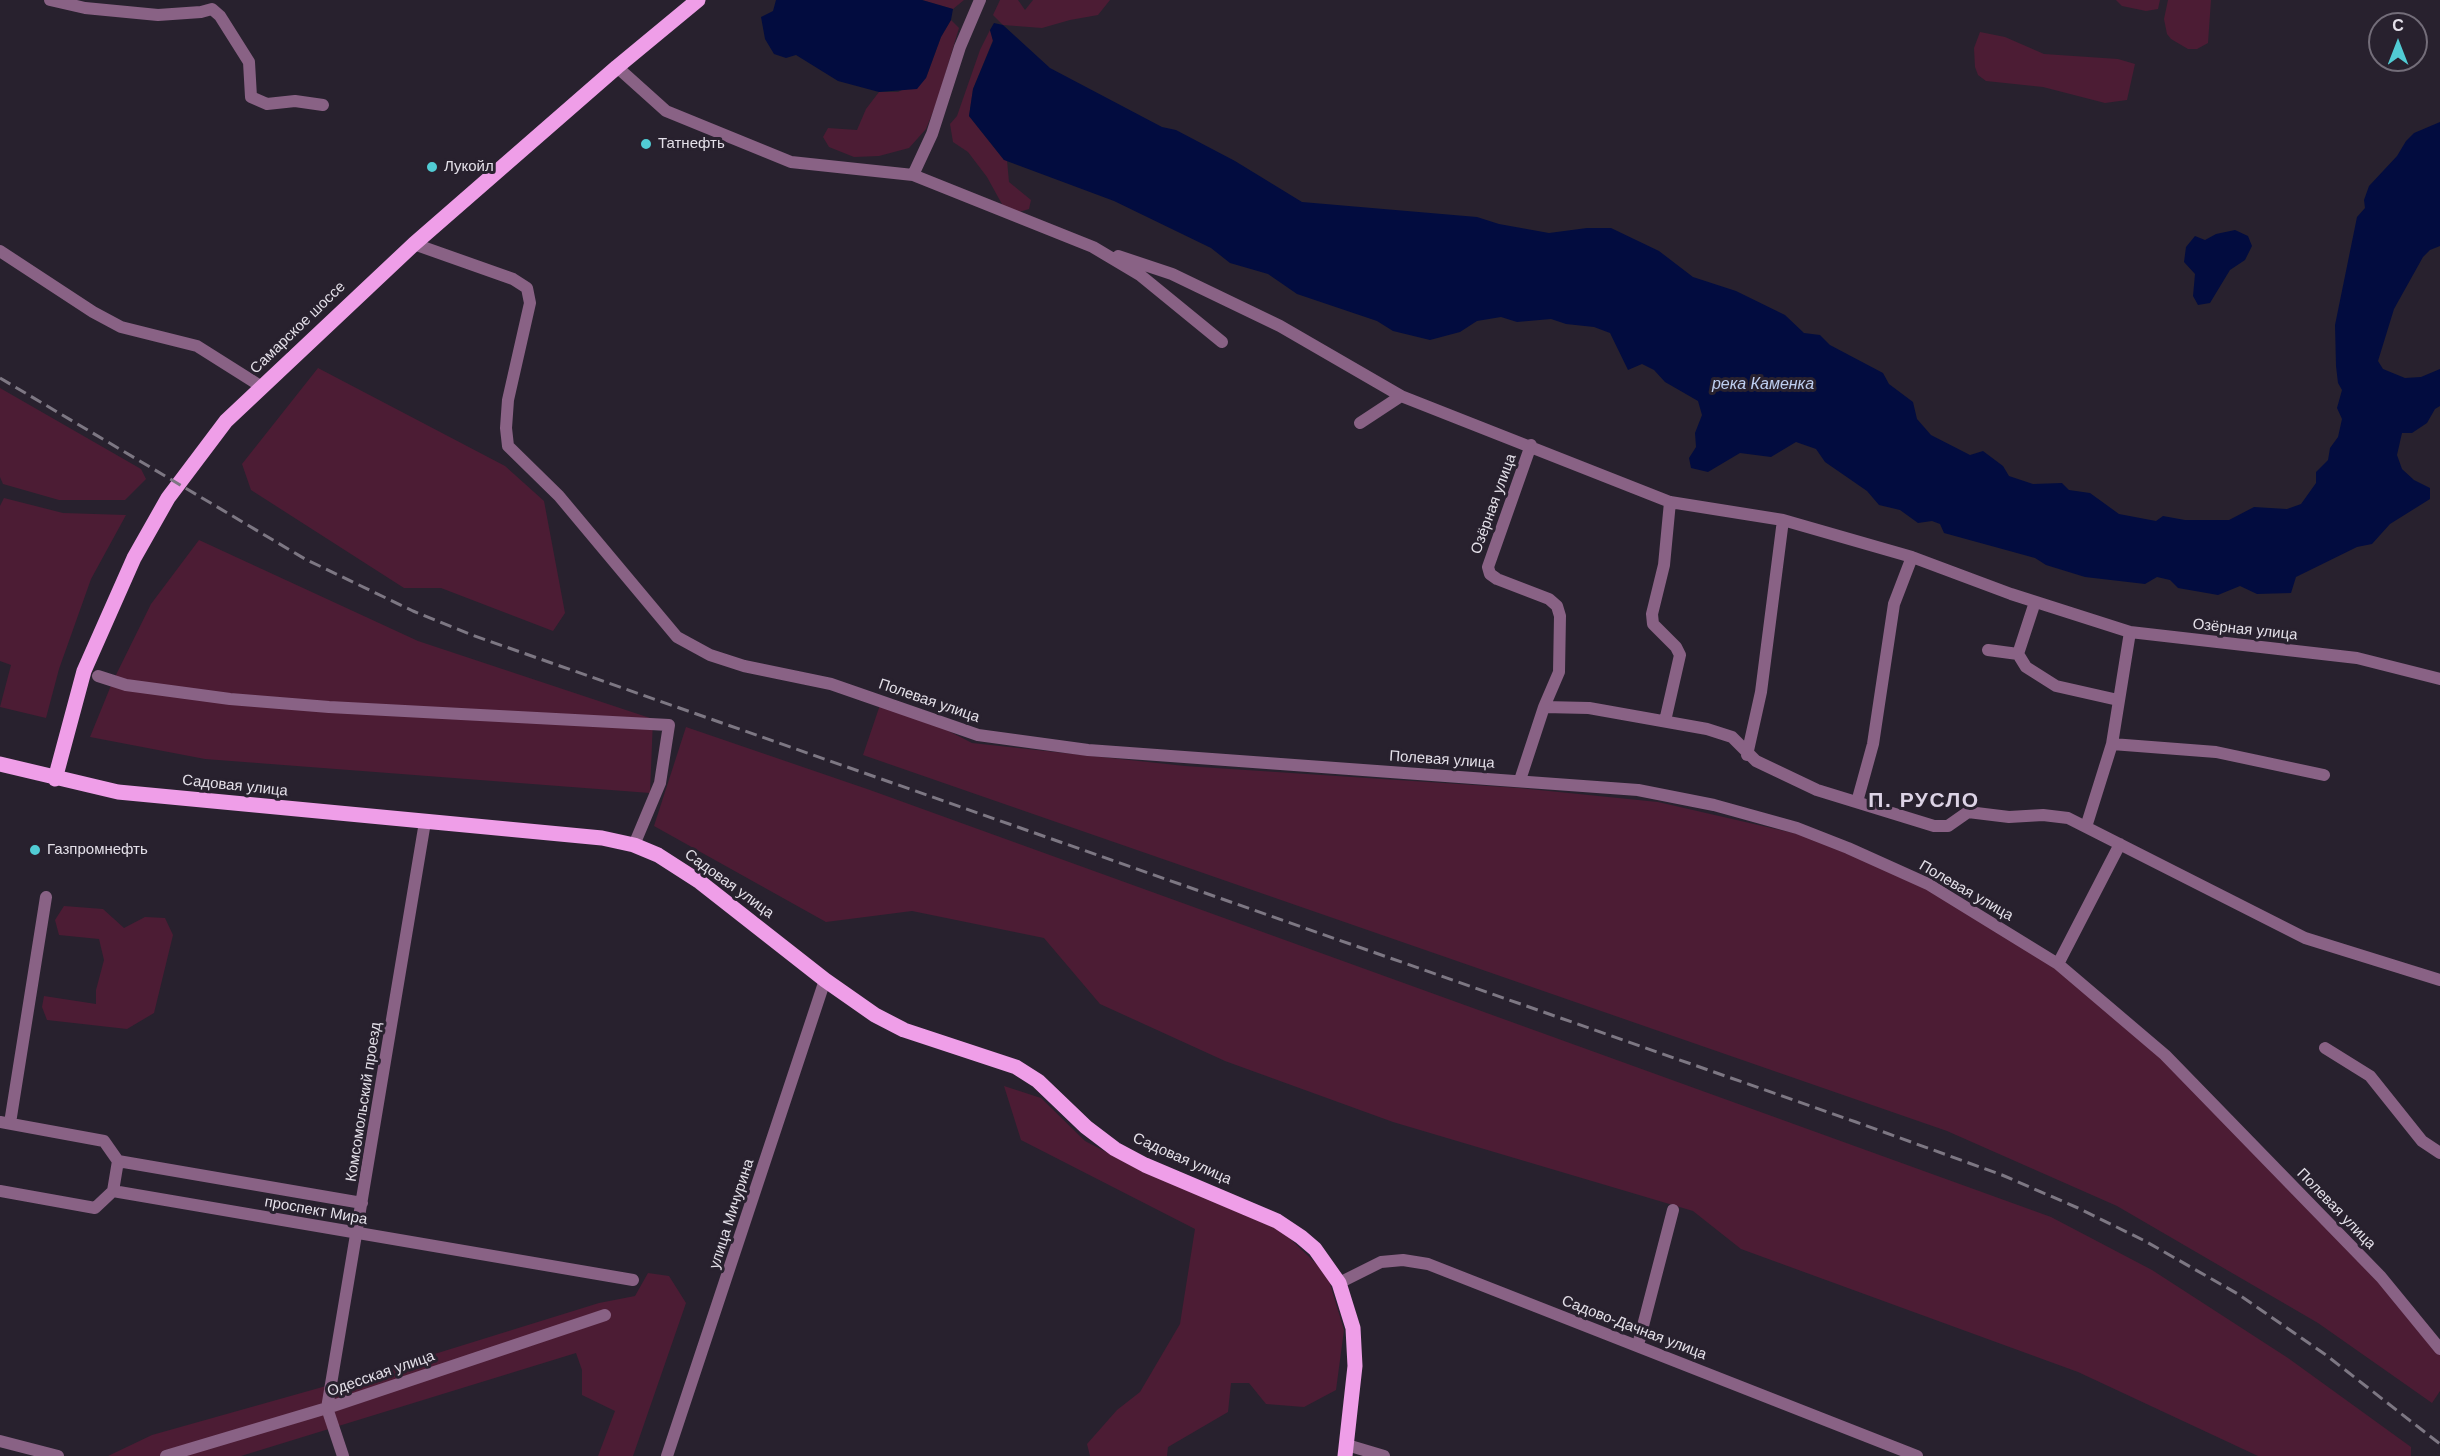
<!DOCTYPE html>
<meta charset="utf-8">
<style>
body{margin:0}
#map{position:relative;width:2440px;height:1456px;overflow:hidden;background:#28212e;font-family:Arial,sans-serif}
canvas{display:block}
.north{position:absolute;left:2368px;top:12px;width:60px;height:60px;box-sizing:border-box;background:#28212e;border:2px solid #736d79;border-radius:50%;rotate:0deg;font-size:16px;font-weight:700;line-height:24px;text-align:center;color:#e4e0e9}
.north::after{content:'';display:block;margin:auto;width:21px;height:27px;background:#51ccd4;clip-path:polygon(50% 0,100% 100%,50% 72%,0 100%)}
</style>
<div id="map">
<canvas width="2440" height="1456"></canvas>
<div class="north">С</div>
</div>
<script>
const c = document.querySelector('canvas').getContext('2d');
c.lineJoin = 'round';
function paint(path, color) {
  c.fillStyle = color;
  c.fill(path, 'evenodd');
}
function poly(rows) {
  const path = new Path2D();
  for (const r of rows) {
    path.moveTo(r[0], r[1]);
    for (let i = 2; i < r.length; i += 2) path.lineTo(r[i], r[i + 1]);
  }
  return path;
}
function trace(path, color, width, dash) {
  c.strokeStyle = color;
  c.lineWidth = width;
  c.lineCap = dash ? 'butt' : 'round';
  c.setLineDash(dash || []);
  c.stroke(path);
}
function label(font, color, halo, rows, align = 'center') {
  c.font = font + ' Arial,sans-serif';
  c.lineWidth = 6;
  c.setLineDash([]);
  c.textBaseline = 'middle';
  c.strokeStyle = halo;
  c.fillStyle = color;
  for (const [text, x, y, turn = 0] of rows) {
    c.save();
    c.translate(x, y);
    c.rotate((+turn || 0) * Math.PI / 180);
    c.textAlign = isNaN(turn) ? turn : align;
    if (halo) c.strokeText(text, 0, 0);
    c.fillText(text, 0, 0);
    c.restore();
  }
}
paint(poly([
 [922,0,964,0,953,9],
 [1000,0,1018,0,1025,10,1033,0,1110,0,1098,15,1070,20,1042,28,1003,25,993,15],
 [2116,0,2160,0,2158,9,2146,11,2122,6],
 [2168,0,2211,0,2208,43,2197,49,2188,49,2171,39,2167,34,2164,19],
 [951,20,959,28,937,102,926,129,909,148,879,156,854,157,829,147,823,137,828,128,857,130,866,109,879,92,898,92,926,78,941,37],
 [990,30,993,40,973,89,969,116,1004,160,1007,160,1009,182,1031,200,1029,209,1016,213,1003,206,987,177,968,152,953,142,950,124,957,116,980,50],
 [1980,32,2005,37,2044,54,2118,59,2135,64,2127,100,2105,103,2043,87,1986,81,1978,75,1975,67,1974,48],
 [318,368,505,466,544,501,565,613,553,631,441,588,404,588,251,490,242,464],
 [0,388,141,469,146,479,125,500,59,500,3,484,0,477],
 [4,498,63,513,126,515,91,579,59,669,46,718,0,707,11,665,0,661,0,506],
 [199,540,418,641,653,719,650,793,205,759,90,737,112,683,151,604],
 [880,705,931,722,972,743,1185,766,1519,788,1658,802,1815,838,1928,889,2048,962,2161,1054,2440,1347,2440,1391,2432,1403,2318,1323,2117,1206,1947,1131,863,755],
 [686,727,870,790,2051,1217,2152,1270,2288,1358,2411,1447,2411,1456,2258,1456,2078,1372,1741,1249,1693,1211,1393,1122,1225,1061,1100,1004,1044,938,912,911,826,922,654,826],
 [64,906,103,909,124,928,145,917,165,918,173,935,154,1013,127,1029,47,1020,42,1007,44,996,96,1004,96,990,104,960,99,939,59,935,55,920],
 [1004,1086,1041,1098,1085,1141,1143,1171,1282,1231,1327,1274,1344,1330,1336,1390,1304,1407,1266,1404,1249,1383,1231,1383,1228,1412,1168,1447,1167,1456,1090,1456,1087,1444,1117,1410,1140,1392,1180,1324,1195,1229,1021,1140],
 [648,1273,669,1276,686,1303,633,1456,598,1456,615,1411,582,1395,582,1370,576,1353,241,1456,108,1456,152,1435,383,1370,599,1303,635,1296]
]), '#4c1c34');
paint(poly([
 [776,0,922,0,953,9,951,20,941,37,926,78,917,89,879,92,838,81,796,55,786,58,774,54,765,39,761,17,773,11],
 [994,23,1003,25,1050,68,1162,127,1176,130,1235,161,1302,202,1477,217,1499,224,1549,233,1587,228,1611,228,1659,251,1693,277,1736,291,1785,315,1804,333,1820,335,1830,345,1883,373,1889,384,1913,402,1917,419,1931,435,1970,455,1983,451,2003,466,2009,476,2033,484,2062,483,2069,490,2090,493,2119,514,2156,521,2163,516,2185,520,2229,520,2254,507,2287,509,2301,504,2316,483,2316,472,2328,460,2330,448,2338,437,2342,419,2337,408,2342,390,2338,383,2336,366,2335,325,2357,217,2365,208,2364,200,2369,186,2397,156,2406,141,2414,133,2440,122,2440,246,2430,250,2423,257,2394,309,2378,361,2383,369,2405,378,2421,377,2440,369,2440,406,2435,409,2427,423,2412,433,2402,433,2397,455,2402,469,2414,480,2430,488,2430,499,2390,524,2372,544,2357,547,2296,577,2291,593,2257,594,2240,586,2218,595,2178,588,2170,580,2157,577,2145,584,2085,577,2046,565,2035,558,1944,533,1940,524,1932,521,1918,523,1900,510,1879,505,1867,491,1825,462,1816,449,1796,442,1771,457,1740,453,1708,472,1691,468,1689,458,1696,447,1695,433,1702,415,1698,401,1665,382,1654,370,1642,364,1628,370,1610,333,1594,327,1566,324,1551,319,1517,322,1501,317,1477,321,1460,332,1430,340,1393,331,1377,321,1297,294,1268,274,1230,263,1211,248,1114,201,1004,160,969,116,973,89,993,41,990,30],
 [2235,230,2248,236,2252,246,2245,260,2230,270,2210,303,2198,305,2193,296,2195,274,2184,262,2186,247,2195,236,2205,240,2216,234]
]), '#020c3f');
trace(poly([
 [50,0,85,8,158,15,201,12,212,9,220,16,249,62,251,97,267,104,295,101,323,105],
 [617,67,666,111,791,162,913,175,1093,247,1140,275,1222,342],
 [913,175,932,134,960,47,980,0],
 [414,244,513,279,527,288,530,303,508,400,506,428,508,446,559,496,677,637,710,655,744,666,831,684,978,735,1088,750,1638,790,1714,805,1797,828,1848,848,1928,884,2058,964,2165,1055,2381,1277,2440,1349],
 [0,251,93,312,121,327,197,346,262,387],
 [1118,256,1172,274,1280,326,1401,396],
 [1360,423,1401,396,1670,502,1783,520,1912,557,2011,594,2130,632,2357,658,2440,679],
 [1988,650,2018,654,2026,667,2056,686,2118,700],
 [2018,654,2035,602],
 [98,676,126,685,230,699,329,707,669,725,660,783,634,845],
 [1544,707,1589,708,1707,729,1732,737,1756,761,1817,790,1934,826,1948,826,1968,812,2009,817,2043,815,2068,818,2305,938,2440,980],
 [1665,721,1680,655,1676,647,1653,624,1652,614,1664,565,1670,502],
 [2112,744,2216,752,2324,775],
 [1747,755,1761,692,1783,520],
 [1520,780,1544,707,1559,672,1560,616,1557,606,1549,599,1497,579,1490,574,1488,567,1531,445],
 [1857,802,1873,744,1894,604,1912,557],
 [2086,827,2112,744,2130,632],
 [2058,964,2120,844],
 [2325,1048,2370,1076,2422,1141,2440,1153],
 [0,1122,104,1141,118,1161,362,1203],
 [10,1123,46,897],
 [0,1191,95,1208,113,1191,633,1280],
 [113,1191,118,1161],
 [1339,1283,1381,1262,1403,1260,1428,1264,1917,1456],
 [1638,1345,1673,1210],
 [0,1441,58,1456],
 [1347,1445,1384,1456],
 [166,1456,327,1408,605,1315],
 [343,1456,327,1408,425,822],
 [667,1456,825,980]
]), '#896285', 12);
trace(poly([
 [0,764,118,792,602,838,634,845,658,855,700,882,825,980,875,1015,904,1030,1016,1067,1038,1081,1086,1127,1115,1149,1145,1165,1277,1221,1301,1237,1315,1249,1339,1283,1353,1328,1355,1366,1345,1456],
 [55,779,84,671,134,558,168,498,226,421,414,244,617,67,698,0]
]), '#ef9ee8', 15);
trace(poly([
 [0,378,305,559,413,611,472,635,1856,1122,2002,1175,2078,1208,2145,1241,2238,1294,2326,1355,2440,1444]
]), '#7d7783', 3, [12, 6]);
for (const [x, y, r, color] of [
 [646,144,6,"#51ccd4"],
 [432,167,6,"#51ccd4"],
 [35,850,6,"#51ccd4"]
]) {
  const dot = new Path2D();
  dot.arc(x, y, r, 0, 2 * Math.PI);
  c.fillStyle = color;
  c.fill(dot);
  trace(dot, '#28212e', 2);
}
label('15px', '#e4e0e9', '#28212e', [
 ["Татнефть",658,144],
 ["Лукойл",444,167],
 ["Газпромнефть",47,850]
], 'left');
label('15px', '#e4e0e9', '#28212e', [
 ["Самарское шоссе",298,328,-44],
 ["Озёрная улица",1494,504,-70],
 ["Озёрная улица",2245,630,6],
 ["Полевая улица",929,701,19],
 ["Полевая улица",1442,760,4],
 ["Садовая улица",235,786,6],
 ["Садовая улица",729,884,36],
 ["Полевая улица",1966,891,30],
 ["Комсомольский проезд",364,1102,-81],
 ["Садовая улица",1182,1159,24],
 ["Полевая улица",2336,1209,46],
 ["проспект Мира",316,1211,10],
 ["улица Мичурина",732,1214,-72],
 ["Садово-Дачная улица",1634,1328,21],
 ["Одесская улица",381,1374,-19]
]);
label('italic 16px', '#becef0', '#28212e', [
 ["река Каменка",1763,385]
]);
c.letterSpacing = '1.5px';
label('bold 21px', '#dcd3e5', '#28212e', [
 ["П. РУСЛО",1924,801]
]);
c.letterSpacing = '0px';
</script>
